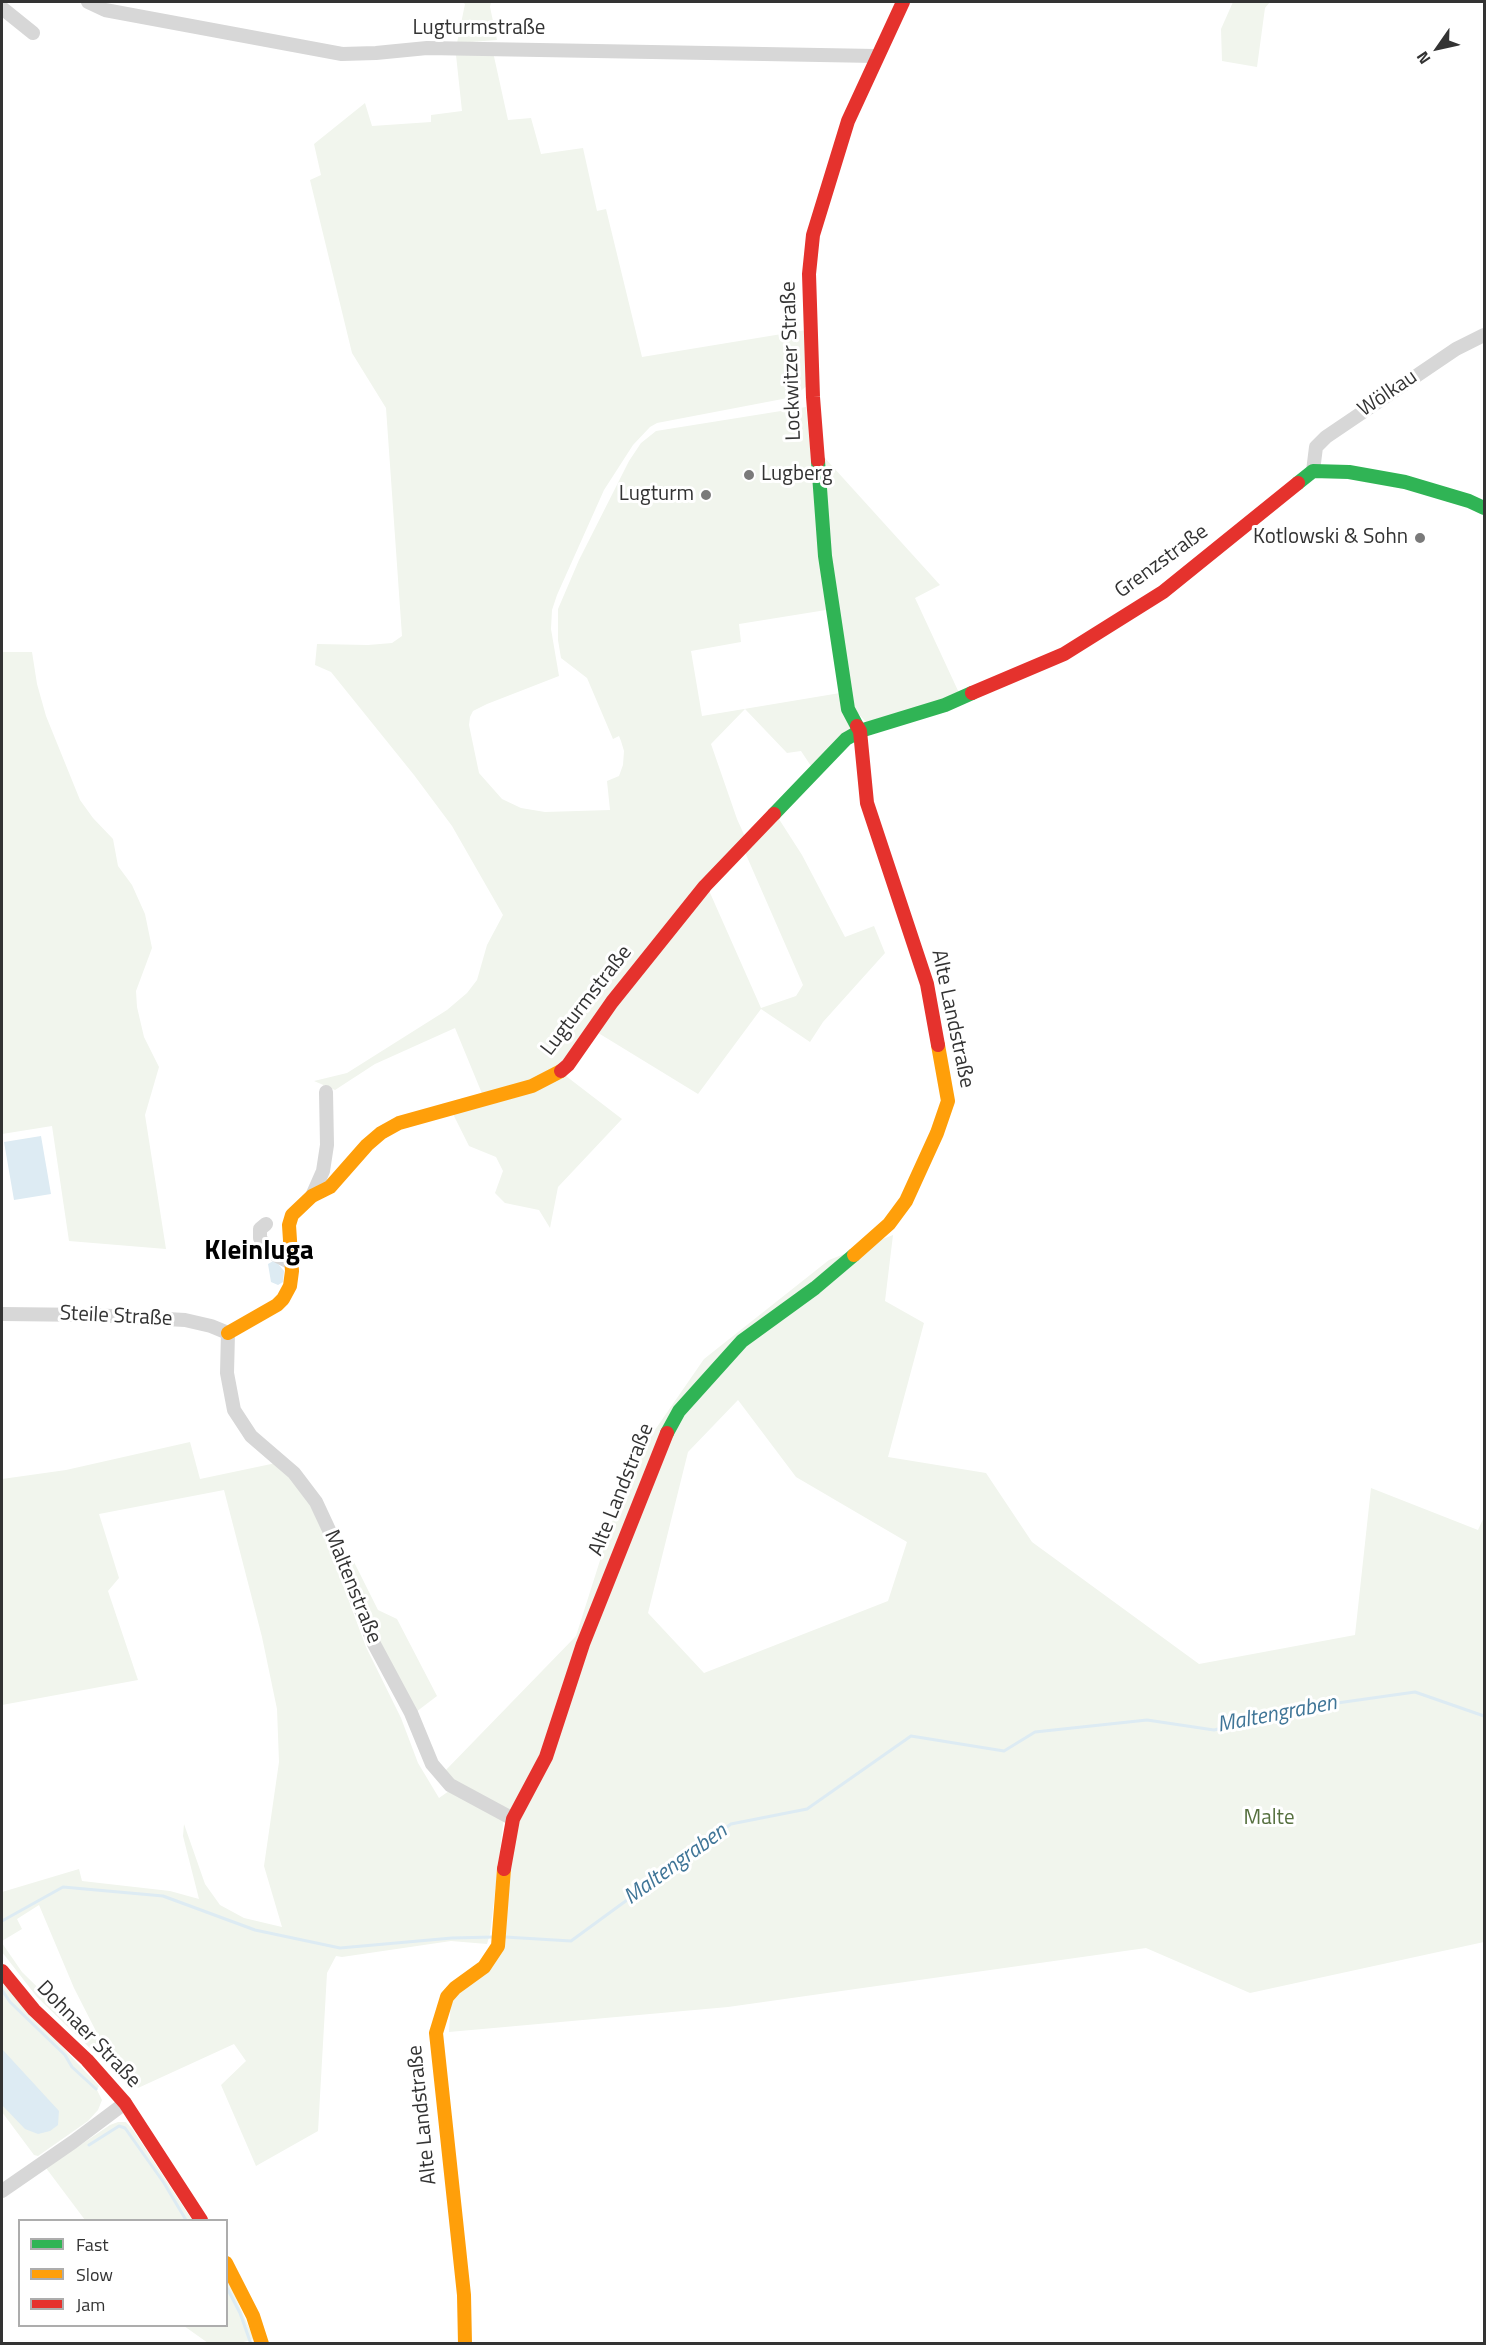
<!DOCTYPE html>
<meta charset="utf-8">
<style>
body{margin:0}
#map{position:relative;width:1486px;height:2345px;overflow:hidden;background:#fff;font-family:"Titillium Web",sans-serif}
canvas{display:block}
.frame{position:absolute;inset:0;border:3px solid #333;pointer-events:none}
.legend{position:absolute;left:18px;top:2219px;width:210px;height:108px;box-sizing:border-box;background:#fff;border:2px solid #adadad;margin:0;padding:8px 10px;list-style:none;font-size:18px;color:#333}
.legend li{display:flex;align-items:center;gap:12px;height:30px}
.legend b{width:30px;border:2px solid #adadad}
.north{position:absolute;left:1408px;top:18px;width:60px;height:60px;-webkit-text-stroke:4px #fff;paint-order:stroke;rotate:236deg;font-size:16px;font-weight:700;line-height:24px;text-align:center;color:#333}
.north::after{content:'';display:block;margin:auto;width:21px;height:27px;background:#333;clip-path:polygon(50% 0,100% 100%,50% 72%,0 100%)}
</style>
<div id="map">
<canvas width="1486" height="2345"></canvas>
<div class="frame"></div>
<ul class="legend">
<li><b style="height:8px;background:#30b455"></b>Fast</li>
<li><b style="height:8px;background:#ff9f0a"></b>Slow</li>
<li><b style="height:8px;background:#e5322d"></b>Jam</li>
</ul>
<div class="north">N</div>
</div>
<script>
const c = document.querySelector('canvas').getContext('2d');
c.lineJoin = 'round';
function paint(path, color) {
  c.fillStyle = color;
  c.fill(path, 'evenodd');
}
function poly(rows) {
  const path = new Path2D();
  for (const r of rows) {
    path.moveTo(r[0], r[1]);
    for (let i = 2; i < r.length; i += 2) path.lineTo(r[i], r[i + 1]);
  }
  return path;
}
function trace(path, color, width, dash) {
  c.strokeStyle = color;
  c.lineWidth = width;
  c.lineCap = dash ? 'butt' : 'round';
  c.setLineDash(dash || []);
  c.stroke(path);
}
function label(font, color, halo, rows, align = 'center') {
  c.font = font + ' "Titillium Web",sans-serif';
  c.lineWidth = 6;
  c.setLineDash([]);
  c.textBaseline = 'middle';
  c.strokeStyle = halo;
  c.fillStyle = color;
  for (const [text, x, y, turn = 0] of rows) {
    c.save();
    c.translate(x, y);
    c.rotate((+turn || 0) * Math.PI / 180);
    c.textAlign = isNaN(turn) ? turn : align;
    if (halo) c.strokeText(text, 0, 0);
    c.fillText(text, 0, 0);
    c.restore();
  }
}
paint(poly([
 [462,2,491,2,490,7,497,40,457,43,465,4],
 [1233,2,1270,2,1265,8,1257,67,1222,61,1221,29],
 [493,52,508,120,531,118,541,154,583,148,597,211,606,209,642,357,806,330,808,385,793,397,657,423,650,427,633,445,604,490,557,595,552,610,551,629,559,676,487,704,473,711,470,717,469,725,479,773,502,799,521,808,545,812,610,810,607,781,619,776,623,765,624,751,621,741,619,736,613,739,587,678,561,658,558,640,558,609,579,560,629,461,641,443,656,431,806,407,826,610,739,624,741,642,691,651,702,716,840,693,852,730,813,769,801,751,787,753,745,709,711,744,737,819,746,839,556,1071,483,1096,455,1028,375,1064,335,1090,314,1081,347,1073,447,1010,467,993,477,980,487,945,503,915,452,826,414,775,331,672,315,665,317,644,368,645,392,643,402,636,386,408,352,353,310,180,321,175,314,144,365,103,372,126,431,122,431,115,462,111,456,55],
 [824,457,940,585,915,598,960,695,866,722,853,708,830,555],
 [2,652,32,652,37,684,46,716,80,800,93,818,113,839,118,866,132,885,145,914,152,948,136,991,137,1007,144,1037,159,1067,145,1115,166,1249,69,1241,52,1126,2,1134],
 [777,816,802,855,845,937,874,926,885,953,823,1022,810,1042,761,1009,698,1094,595,1031,707,886,761,1008,796,996,803,985,744,850],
 [562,1073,622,1119,558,1187,550,1228,539,1210,505,1203,495,1193,503,1171,496,1157,469,1146,452,1112],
 [893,1235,885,1301,924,1323,888,1457,986,1473,1032,1542,1199,1664,1355,1635,1371,1488,1478,1530,1484,1517,1484,1942,1250,1993,1146,1948,728,2007,449,2032,451,2000,493,1963,509,1813,443,1773,576,1636,630,1466,704,1359,829,1260],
 [738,1400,796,1477,907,1542,888,1601,704,1673,648,1613,688,1452],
 [190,1442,200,1479,276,1463,313,1504,366,1647,401,1718,418,1763,439,1798,449,1791,504,1817,490,1934,487,1944,451,1941,342,1957,336,1956,327,1973,318,2131,256,2166,221,2085,246,2061,234,2044,138,2088,104,2044,95,2053,37,1997,2,1952,2,1943,22,1972,71,2020,102,2043,74,1988,39,1905,17,1919,22,1929,2,1941,2,1892,79,1869,82,1881,170,1891,199,1899,183,1836,184,1824,205,1884,220,1905,244,1918,282,1927,264,1866,279,1762,277,1709,262,1637,224,1490,99,1514,119,1578,108,1591,138,1680,2,1705,2,1479,66,1470],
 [353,1560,378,1610,397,1619,437,1696,416,1712,379,1640,347,1563],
 [2,1983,99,2086,97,2090,102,2100,98,2110,88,2121,38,2156,34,2155,2,2112],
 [118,2122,126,2122,133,2130,192,2220,85,2220,46,2168,110,2125],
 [227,2278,254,2339,240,2343,208,2343,184,2326,226,2326]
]), '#f1f5ed');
paint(poly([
 [41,1136,51,1194,14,1200,4,1142],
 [275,1260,284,1271,283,1282,278,1285,271,1282,268,1264],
 [2,2049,59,2111,58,2125,50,2131,38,2134,25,2129,2,2105]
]), '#ddebf3');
trace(poly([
 [2,1921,63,1887,163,1896,255,1930,340,1948,452,1938,493,1937],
 [505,1937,571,1941,731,1824,807,1809,911,1736,1004,1751,1035,1732,1147,1720,1214,1730,1316,1706,1415,1692,1484,1716],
 [2,1990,10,2002,65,2055,72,2067,96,2089],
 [89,2145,119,2126,125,2128,164,2183,186,2220],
 [226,2286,240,2313,251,2344]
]), '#ddebf3', 3);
trace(poly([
 [88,2,105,10,342,54,376,53,427,48,876,56],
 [2,8,33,33],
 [1313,471,1316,447,1326,437,1456,349,1484,335],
 [312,1196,323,1171,327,1145,326,1092],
 [266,1224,260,1229,260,1238,268,1251,291,1263],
 [2,1314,93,1315,185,1320,211,1326,228,1333,227,1373,234,1410,251,1436,294,1473,316,1502,336,1545,374,1644,411,1713,432,1764,450,1785,513,1819],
 [2,2191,73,2142,125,2103]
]), '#d7d7d7', 14);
trace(poly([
 [818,461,825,556,848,709,857,726],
 [1298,483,1313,471,1349,472,1405,482,1469,501,1484,508],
 [774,814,846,739,860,731,945,705,972,693],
 [667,1433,679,1411,742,1341,815,1288,854,1255]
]), '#30b455', 14);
trace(poly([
 [854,1255,889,1224,906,1201,937,1133,948,1101,938,1045],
 [228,1333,277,1305,283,1299,290,1286,292,1271,289,1225,292,1215,312,1196,330,1187,367,1145,381,1133,399,1123,532,1086,561,1071],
 [226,2263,253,2316,262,2344],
 [465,2344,464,2295,436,2033,447,1997,455,1988,484,1967,498,1946,504,1869]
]), '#ff9f0a', 14);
trace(poly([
 [818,461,813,397,809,274,813,235,848,121,903,2],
 [972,693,1064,654,1163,592,1298,483],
 [857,726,860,731,867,803,927,984,938,1045],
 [561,1071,568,1065,612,1002,705,886,774,814],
 [504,1869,513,1819,546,1757,583,1644,667,1433],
 [2,1971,34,2010,87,2060,125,2103,201,2220]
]), '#e5322d', 14);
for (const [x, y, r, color] of [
 [749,475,6,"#7a7a7a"],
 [706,495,6,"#7a7a7a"],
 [1420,538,6,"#7a7a7a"]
]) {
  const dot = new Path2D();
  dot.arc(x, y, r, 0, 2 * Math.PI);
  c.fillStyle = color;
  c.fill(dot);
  trace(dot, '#fff', 2);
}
label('21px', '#333', '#fff', [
 ["Lugturmstraße",479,29],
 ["Lockwitzer Straße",792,361,-92],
 ["Wölkau",1388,394,-34],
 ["Grenzstraße",1162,562,-36],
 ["Lugturmstraße",587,1001,-52],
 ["Alte Landstraße",952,1019,78],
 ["Steile Straße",116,1317,3],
 ["Alte Landstraße",622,1490,-68],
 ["Maltenstraße",352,1587,68],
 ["Dohnaer Straße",88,2035,46],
 ["Alte Landstraße",423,2115,-96]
]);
label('21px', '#333', '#fff', [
 ["Lugberg",761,475,"left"],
 ["Lugturm",694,495],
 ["Kotlowski & Sohn",1408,538]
], 'right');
label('21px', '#56703f', '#fff', [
 ["Malte",1269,1819]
]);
label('italic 22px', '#3f7597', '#fff', [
 ["Maltengraben",1277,1715,-11],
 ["Maltengraben",676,1865,-36]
]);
label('bold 27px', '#000', '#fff', [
 ["Kleinluga",259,1252]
]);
</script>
